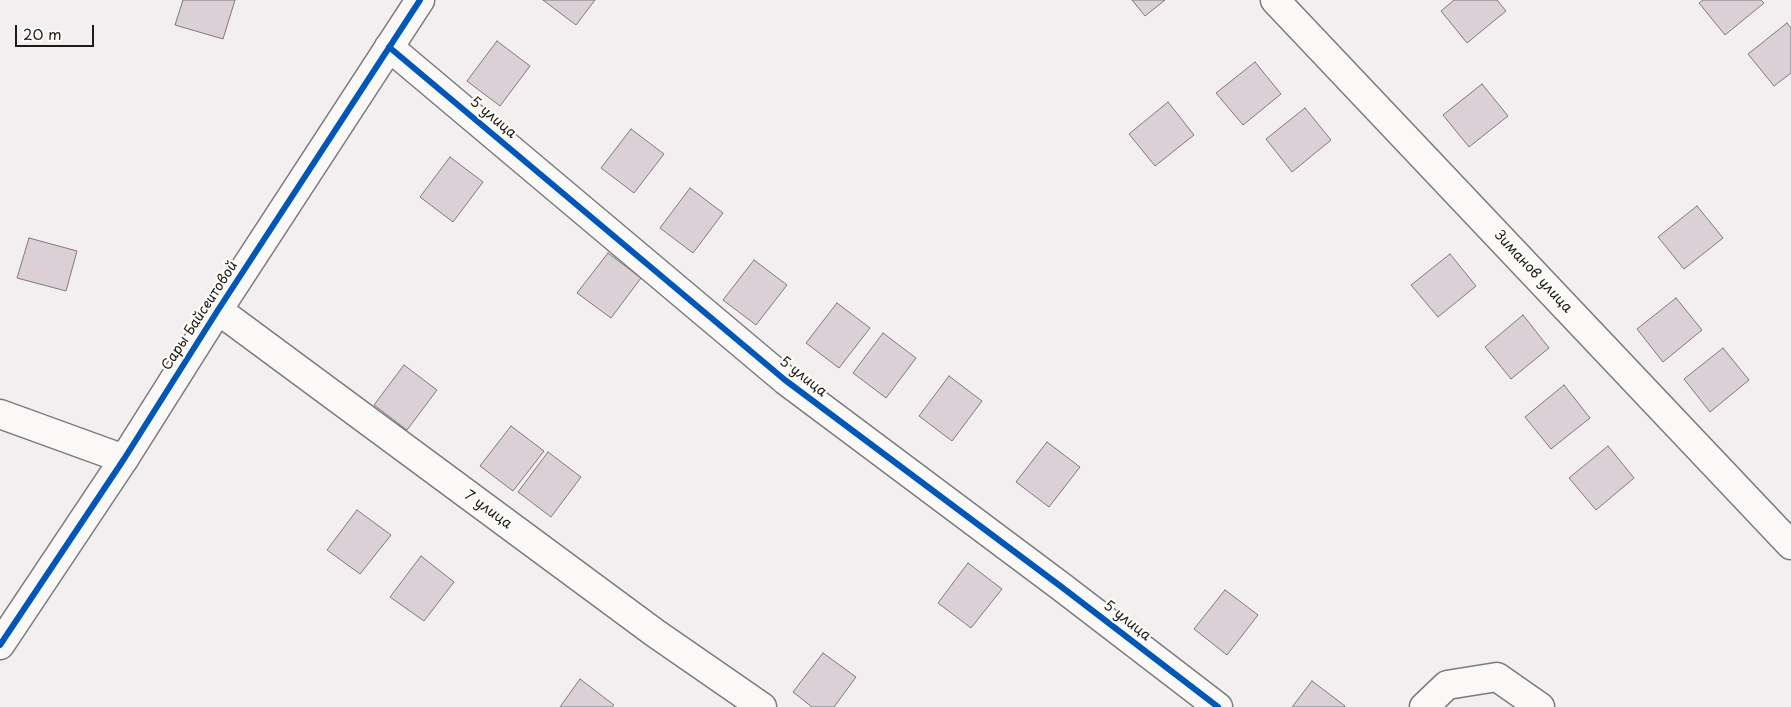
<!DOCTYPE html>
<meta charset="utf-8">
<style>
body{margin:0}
#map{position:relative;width:1791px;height:707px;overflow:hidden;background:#f3eeef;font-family:"Playpen Sans",sans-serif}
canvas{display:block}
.scale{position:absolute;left:15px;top:25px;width:79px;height:22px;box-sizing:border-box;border:2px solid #1c1c1c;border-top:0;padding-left:6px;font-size:15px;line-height:18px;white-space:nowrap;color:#1c1c1c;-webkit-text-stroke:4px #fdfcf7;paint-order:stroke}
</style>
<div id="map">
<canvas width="1791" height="707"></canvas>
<div class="scale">20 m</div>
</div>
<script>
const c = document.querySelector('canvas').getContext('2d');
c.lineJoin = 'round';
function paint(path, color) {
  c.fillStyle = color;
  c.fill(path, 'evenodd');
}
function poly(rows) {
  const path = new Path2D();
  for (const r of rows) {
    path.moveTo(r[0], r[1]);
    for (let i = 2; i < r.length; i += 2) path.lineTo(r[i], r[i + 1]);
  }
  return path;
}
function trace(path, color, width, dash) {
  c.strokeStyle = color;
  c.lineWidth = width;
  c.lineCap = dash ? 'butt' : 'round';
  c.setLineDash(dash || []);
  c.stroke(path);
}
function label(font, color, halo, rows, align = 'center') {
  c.font = font + ' "Playpen Sans",sans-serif';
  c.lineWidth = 4.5;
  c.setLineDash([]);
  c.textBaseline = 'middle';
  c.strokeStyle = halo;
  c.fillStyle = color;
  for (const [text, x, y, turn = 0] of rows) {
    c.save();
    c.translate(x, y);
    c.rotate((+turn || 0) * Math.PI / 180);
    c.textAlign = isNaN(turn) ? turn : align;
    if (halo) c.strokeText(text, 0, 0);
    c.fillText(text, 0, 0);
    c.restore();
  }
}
const building = poly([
 [183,0,235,0,223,39,175,25,183,0],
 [543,0,595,0,576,25,543,0],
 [1132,0,1165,0,1145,16,1132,0],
 [1454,0,1497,0,1506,11,1467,43,1441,11,1454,0],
 [1703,0,1761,0,1764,3,1725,35,1699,3,1703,0],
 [1787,23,1791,28,1791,73,1774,86,1748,54,1787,23],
 [497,41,530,66,500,106,467,81,497,41],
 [1255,62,1281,94,1243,125,1216,93,1255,62],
 [1482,84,1508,116,1469,147,1443,115,1482,84],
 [1168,102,1194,135,1155,166,1129,134,1168,102],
 [1305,108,1331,140,1292,172,1266,139,1305,108],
 [631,129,664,154,634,193,601,168,631,129],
 [450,157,483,182,453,222,420,197,450,157],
 [690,188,723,213,693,253,660,228,690,188],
 [1697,206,1723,238,1684,269,1658,237,1697,206],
 [29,238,77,251,66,291,17,278,29,238],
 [608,253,641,278,611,318,577,293,608,253],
 [1450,254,1476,286,1438,317,1411,285,1450,254],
 [754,260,787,285,756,325,723,300,754,260],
 [1676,298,1702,330,1663,362,1637,329,1676,298],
 [837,303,870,328,839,368,806,343,837,303],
 [1523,315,1549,348,1511,379,1485,347,1523,315],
 [883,333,916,358,886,398,853,373,883,333],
 [1723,348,1749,380,1710,412,1684,379,1723,348],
 [404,365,437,390,407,430,374,405,404,365],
 [949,376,982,401,952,441,919,416,949,376],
 [1564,385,1590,418,1551,449,1525,417,1564,385],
 [511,426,544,451,513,491,480,466,511,426],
 [1047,442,1080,467,1049,507,1016,482,1047,442],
 [1608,446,1634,478,1596,510,1569,478,1608,446],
 [548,452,581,477,551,517,518,492,548,452],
 [357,510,391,535,360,574,327,550,357,510],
 [421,556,454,582,424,621,390,597,421,556],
 [968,563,1002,589,971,628,938,603,968,563],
 [1225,590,1258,615,1227,655,1194,629,1225,590],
 [823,653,856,677,834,707,812,707,793,692,823,653],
 [580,679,614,705,612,707,560,707,580,679],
 [1312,681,1345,706,1344,707,1292,707,1312,681]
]);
paint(building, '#dcd0d7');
trace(building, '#7d7a7b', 1);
const street = poly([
 [1275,0,1791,545],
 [389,47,785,380,1063,588,1218,707],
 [0,414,124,459],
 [1424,707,1447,685,1497,677,1540,707]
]);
const secondary = poly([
 [218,310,655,633,762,707],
 [0,645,124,459,218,310,420,0]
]);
trace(street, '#7d7a7b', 31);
trace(secondary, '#7d7a7b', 31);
trace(street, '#faf9f8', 28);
trace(secondary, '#faf9f8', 28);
trace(poly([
 [389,47,785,380,1063,588,1218,707],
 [0,645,124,459,218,310,420,0]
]), '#0057b8', 6);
label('14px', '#1c1c1c', '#fdfcf7', [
 ["5 улица",493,118,40],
 ["Зиманов улица",1533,272,47],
 ["Сары Байсеитовой",200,316,-57],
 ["5 улица",803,377,38],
 ["7 улица",488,510,36],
 ["5 улица",1127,621,38]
]);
</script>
